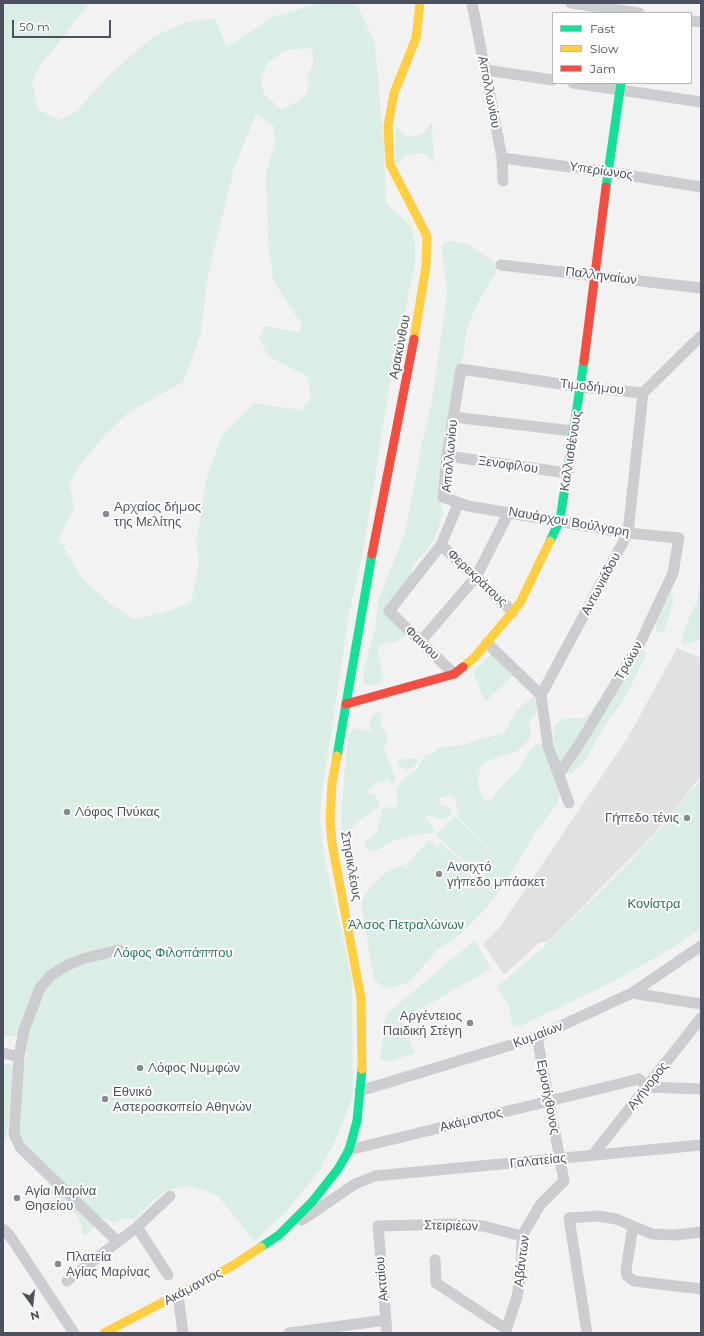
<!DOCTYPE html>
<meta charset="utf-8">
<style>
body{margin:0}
#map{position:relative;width:704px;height:1336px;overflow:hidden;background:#f3f2f2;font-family:Montserrat,sans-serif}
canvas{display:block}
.frame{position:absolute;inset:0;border:4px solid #4b525d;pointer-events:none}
.legend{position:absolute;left:552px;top:12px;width:140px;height:72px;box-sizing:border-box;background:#fff;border:1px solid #b7babe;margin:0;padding:5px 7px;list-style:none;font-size:12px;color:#4b525d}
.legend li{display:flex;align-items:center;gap:8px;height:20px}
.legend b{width:20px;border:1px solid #b7babe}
.north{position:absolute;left:12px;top:1284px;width:40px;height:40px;-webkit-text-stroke:3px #fff;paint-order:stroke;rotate:165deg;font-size:11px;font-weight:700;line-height:16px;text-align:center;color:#4b525d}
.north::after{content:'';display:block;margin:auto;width:14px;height:18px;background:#4b525d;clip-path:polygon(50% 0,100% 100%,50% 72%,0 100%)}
.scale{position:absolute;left:12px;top:20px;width:99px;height:18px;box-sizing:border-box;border:2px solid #4b525d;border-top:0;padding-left:5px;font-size:12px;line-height:14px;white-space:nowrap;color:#4b525d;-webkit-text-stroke:3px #fff;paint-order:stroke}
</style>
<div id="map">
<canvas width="704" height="1336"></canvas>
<div class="frame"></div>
<ul class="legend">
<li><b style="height:5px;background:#16e098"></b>Fast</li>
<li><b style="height:5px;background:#ffcf43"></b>Slow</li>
<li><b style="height:5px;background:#f24e42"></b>Jam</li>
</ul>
<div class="north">N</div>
<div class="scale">50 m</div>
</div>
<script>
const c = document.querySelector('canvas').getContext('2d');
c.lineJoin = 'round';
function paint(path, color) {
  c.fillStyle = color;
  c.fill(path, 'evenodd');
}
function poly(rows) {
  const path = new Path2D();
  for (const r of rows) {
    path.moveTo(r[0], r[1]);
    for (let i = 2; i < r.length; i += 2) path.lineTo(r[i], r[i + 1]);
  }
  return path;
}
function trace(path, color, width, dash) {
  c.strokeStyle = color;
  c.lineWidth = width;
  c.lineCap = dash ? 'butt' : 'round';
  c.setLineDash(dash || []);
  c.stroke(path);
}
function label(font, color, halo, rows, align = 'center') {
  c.font = font + ' Montserrat,sans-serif';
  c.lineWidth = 4;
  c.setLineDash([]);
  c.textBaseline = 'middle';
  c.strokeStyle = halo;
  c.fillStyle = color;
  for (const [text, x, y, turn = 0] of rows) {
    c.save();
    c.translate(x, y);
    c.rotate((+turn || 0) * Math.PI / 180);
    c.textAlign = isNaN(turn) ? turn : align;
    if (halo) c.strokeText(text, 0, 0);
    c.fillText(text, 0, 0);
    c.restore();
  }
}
paint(poly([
 [677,648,701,658,701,776,655,833,548,942,540,942,504,975,483,944,499,928,627,739]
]), '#e1e1e2');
paint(poly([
 [3,3,89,3,38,69,32,83,38,110,59,120,77,111,108,76,154,36,187,22,215,18,227,47,272,17,321,3,349,3,357,5,375,43,383,135,386,201,391,209,401,216,412,228,415,243,415,263,389,389,363,552,349,613,322,793,320,818,325,864,342,931,352,983,353,1096,338,1135,319,1171,287,1211,254,1241,219,1197,205,1190,186,1186,167,1190,158,1196,136,1219,125,1218,114,1223,103,1218,86,1235,82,1234,82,1226,77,1214,60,1209,55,1205,54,1196,47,1180,29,1159,25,1144,18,1131,22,1066,27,1058,27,1041,16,1036,3,1037],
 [309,48,313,51,313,66,307,75,309,90,301,99,282,110,263,93,261,79,267,63,286,50],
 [256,114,274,126,275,145,266,172,268,243,274,282,302,325,299,332,264,326,259,338,268,356,308,377,311,398,301,410,254,403,222,436,207,477,196,541,199,566,191,602,169,611,134,619,112,605,83,579,60,541,59,537,74,510,73,499,69,485,79,467,103,437,128,413,183,382,201,334,207,280,234,168],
 [432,122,434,163,424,153,405,155,398,165,395,162,396,126,405,135,413,137,423,134],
 [452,241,467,244,479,251,496,264,496,272,477,304,466,331,464,353,460,365,438,486,443,513,435,538,426,552,413,564,411,578,387,616,410,637,400,637,397,642,388,642,379,646,378,651,383,674,382,682,373,685,367,685,364,682,363,674,375,628,379,598,405,533,422,443,431,407,447,295,442,247,444,242],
 [701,579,701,639,684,645,681,643,682,637,691,613,697,602],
 [670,593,673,596,673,605,664,631,656,632,656,621],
 [495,650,518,671,485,702,473,672],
 [643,651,646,653,644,660,626,696,604,727,586,760,573,773,567,774,560,765,553,739,554,726,563,719,587,717,596,703,623,682,639,653],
 [534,696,539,696,539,703,536,713,529,722,531,737,518,751,490,760,482,764,477,781,482,797,487,802,491,801,494,795,518,770,530,750,535,745,540,744,543,746,559,792,558,803,535,833,508,879,485,910,454,940,440,947,409,982,392,988,384,987,374,980,362,908,362,900,369,888,388,871,398,866,403,865,449,909,475,882,438,847,439,845,442,843,470,869,489,848,458,818,456,801,454,797,446,796,438,799,440,804,452,809,451,815,441,819,429,815,425,818,435,830,432,833,419,834,394,840,376,851,367,849,364,846,366,841,377,832,382,809,385,807,395,808,398,803,396,794,397,788,404,778,418,769,422,759,428,754,433,753,440,747,464,745,480,739,504,733,517,710],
 [379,712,382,714,380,725,385,730,388,739,384,749,396,779,392,784,388,780,381,782,376,781,373,786,367,790,368,793,372,793,375,795,380,806,355,824,349,832,349,852,352,862,350,864,345,856,341,831,342,805,348,738,349,734,355,728,371,732,369,724,373,715],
 [413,758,418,761,414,767,406,770,398,765,398,760],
 [701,780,701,928,674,947,616,980,521,1026,514,1026,512,1024,508,1004,497,987,547,944,629,863,661,828,682,800],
 [454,816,488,848,471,867,436,835],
 [429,840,474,882,449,908,405,866],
 [475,940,491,969,401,1020,415,1053,388,1062,380,1059,384,1022,390,1011],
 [11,1064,14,1069,7,1136,3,1142,3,1065]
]), '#daeee5');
trace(poly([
 [472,3,502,158,503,181],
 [571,3,639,13],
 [691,21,701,22],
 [486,70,553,80],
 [573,83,701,102],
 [502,158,608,172,701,187],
 [501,265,701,288],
 [453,417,573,431],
 [447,456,568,473],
 [441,545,513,612],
 [421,641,476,577,509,512],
 [487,643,541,695,548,746,569,803],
 [454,674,389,611,441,545,458,504],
 [541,695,628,533,643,393],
 [559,774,582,740,641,641,673,573,679,538,628,533,468,506,443,497,447,456,461,369,581,387,643,393,701,336],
 [632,993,701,1004],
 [3,1053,19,1057],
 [360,1091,537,1037,632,993,701,946],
 [349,1150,639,1079,648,1087,701,1089],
 [597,1155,596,1151,701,1018],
 [302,1220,355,1184,375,1176,701,1145],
 [633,1226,626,1270,627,1276,634,1281,701,1289],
 [137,1227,168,1275],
 [3,1229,10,1236,74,1333],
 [117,1241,20,1147,14,1134,19,1057,24,1030,40,988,51,975,68,965,82,959,119,950],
 [435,1260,436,1283,506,1329],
 [67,1281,137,1227,170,1196],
 [178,1295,183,1333],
 [289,1333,386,1320],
 [387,1333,378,1226,457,1224,483,1226,522,1236],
 [505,1333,517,1297,521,1274,522,1236,540,1205,564,1181,537,1037],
 [587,1333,569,1218,599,1216,616,1219,652,1234,676,1235,701,1232]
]), '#cccdd0', 11);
trace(poly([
 [606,187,621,83],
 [550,541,560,520,584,361],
 [337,756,372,554],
 [261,1247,279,1235,312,1202,338,1169,349,1150,357,1121,362,1069]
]), '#16e098', 9);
trace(poly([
 [414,339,426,266,427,236,390,164,388,126,394,93,416,38,420,3],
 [463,667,474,658,520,603,550,541],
 [337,756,332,783,330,819,332,843,361,998,362,1069],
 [104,1333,232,1266,261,1247]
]), '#ffcf43', 9);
trace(poly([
 [584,361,606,187],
 [372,554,414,339],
 [346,704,454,674,463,667]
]), '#f24e42', 9);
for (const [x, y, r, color] of [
 [106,514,4,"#868a91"],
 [67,812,4,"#868a91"],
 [687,818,4,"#868a91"],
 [439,874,4,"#868a91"],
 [470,1023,4,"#868a91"],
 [140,1068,4,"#868a91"],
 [105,1099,4,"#868a91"],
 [17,1198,4,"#868a91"],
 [58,1264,4,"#868a91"]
]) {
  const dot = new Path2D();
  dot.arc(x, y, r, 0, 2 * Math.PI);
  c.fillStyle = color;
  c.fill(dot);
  trace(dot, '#fff', 1.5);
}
label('13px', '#4b525d', '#fff', [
 ["Απολλωνίου",489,92,79],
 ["Υπερίωνος",601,171,8],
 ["Παλληναίων",601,276,7],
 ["Αρακύνθου",400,347,-79],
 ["Τιμοδήμου",592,387,6],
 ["Καλλισθένους",571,451,-81],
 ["Απολλωνίου",450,456,-85],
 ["Ξενοφίλου",508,465,8],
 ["Ναυάρχου Βούλγαρη",569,522,10],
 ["Φερεκράτους",477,578,43],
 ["Αντωνιάδου",601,584,-62],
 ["Φαινου",422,643,44],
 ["Τρώων",629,661,-60],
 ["Στησικλέους",351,866,80],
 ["Κυμαίων",538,1035,-21],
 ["Αγήνορος",648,1086,-52],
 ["Ερυσίχθονος",548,1097,79],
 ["Ακάμαντος",471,1120,-14],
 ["Γαλατείας",538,1161,-6],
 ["Στειριέων",451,1226,1],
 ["Αβάντων",522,1261,-83],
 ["Ακταίου",382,1279,-95],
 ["Ακάμαντος",193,1287,-28]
]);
label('13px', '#4b525d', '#fff', [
 ["Αρχαίος δήμος",114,507],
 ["της Μελίτης",114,522],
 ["Λόφος Πνύκας",75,812],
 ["Γήπεδο τένις",679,818,"right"],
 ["Ανοιχτό",447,867],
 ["γήπεδο μπάσκετ",447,882],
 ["Αργέντειος",462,1016,"right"],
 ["Παιδική Στέγη",462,1031,"right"],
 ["Λόφος Νυμφών",148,1068],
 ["Εθνικό",113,1092],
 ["Αστεροσκοπείο Αθηνών",113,1107],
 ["Αγία Μαρίνα",25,1191],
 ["Θησείου",25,1206],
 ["Πλατεία",66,1257],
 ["Αγίας Μαρίνας",66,1272]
], 'left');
label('13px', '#24765a', '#fff', [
 ["Κονίστρα",654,904],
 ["Άλσος Πετραλώνων",406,925],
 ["Λόφος Φιλοπάππου",173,953]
]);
</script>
